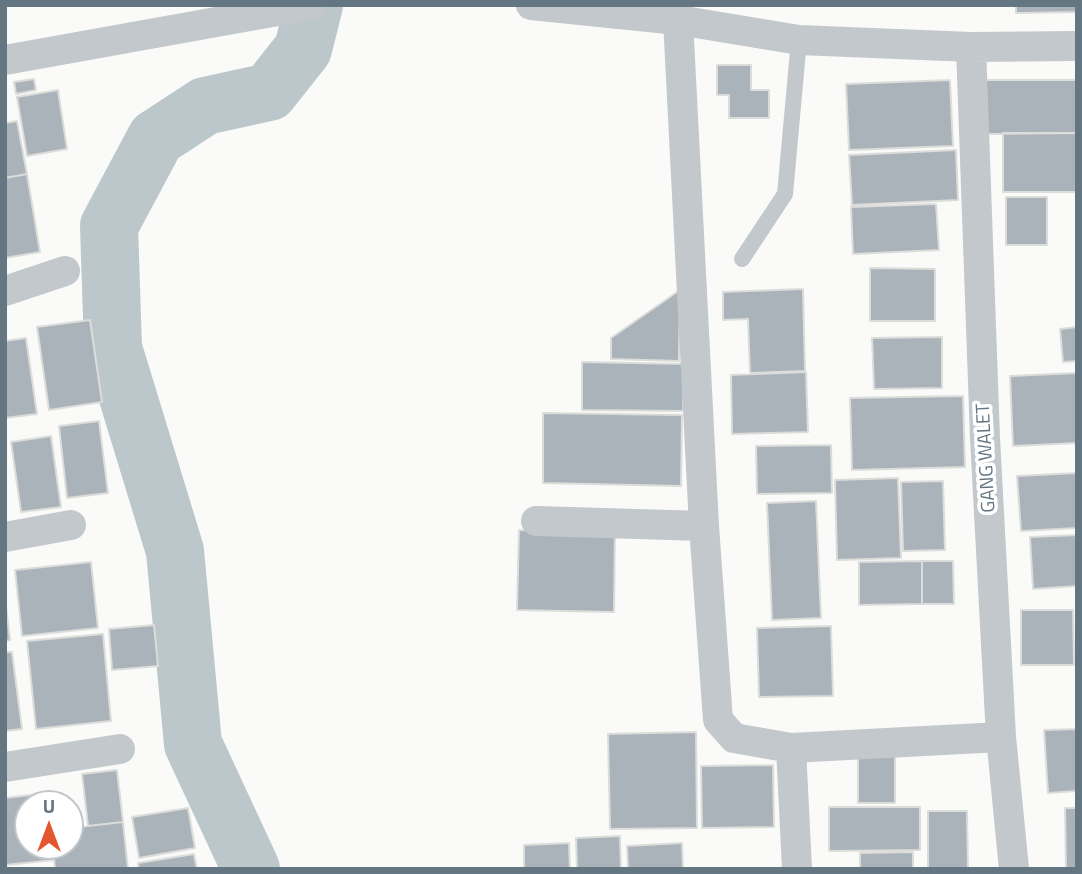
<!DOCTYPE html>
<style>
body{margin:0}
#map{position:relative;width:1082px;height:874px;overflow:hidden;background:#fafaf8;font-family:"Titillium Web",sans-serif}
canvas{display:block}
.frame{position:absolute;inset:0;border:7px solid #657683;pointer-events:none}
.north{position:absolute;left:14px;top:790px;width:70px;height:70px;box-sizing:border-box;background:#fff;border:2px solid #c1c8cd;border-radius:50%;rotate:0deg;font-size:19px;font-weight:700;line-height:28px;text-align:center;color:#657683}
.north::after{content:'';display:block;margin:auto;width:24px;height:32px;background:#e4572e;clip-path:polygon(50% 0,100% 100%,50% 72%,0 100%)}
</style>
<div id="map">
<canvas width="1082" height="874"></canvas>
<div class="frame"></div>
<div class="north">U</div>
</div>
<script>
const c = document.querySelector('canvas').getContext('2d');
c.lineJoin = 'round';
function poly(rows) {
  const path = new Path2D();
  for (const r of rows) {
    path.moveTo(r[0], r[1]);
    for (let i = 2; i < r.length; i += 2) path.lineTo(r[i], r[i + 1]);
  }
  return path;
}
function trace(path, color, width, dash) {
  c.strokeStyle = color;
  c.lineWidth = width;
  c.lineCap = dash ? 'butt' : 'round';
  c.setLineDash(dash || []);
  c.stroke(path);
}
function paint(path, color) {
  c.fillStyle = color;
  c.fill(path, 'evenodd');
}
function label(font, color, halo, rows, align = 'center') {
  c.font = font + ' "Titillium Web",sans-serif';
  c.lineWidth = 7;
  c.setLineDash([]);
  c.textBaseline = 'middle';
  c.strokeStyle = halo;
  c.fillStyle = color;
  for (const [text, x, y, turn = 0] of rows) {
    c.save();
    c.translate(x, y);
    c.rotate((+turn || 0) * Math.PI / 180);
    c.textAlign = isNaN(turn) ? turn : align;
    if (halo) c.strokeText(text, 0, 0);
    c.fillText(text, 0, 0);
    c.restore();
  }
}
trace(poly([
 [251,869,193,744,175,551,113,348,109,226,156,138,205,106,269,92,303,49,314,5]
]), '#bbc7cb', 58);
const building = poly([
 [1016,5,1077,5,1077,12,1016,13,1016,5],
 [717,65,751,65,751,90,769,90,769,118,729,118,729,95,717,95,717,65],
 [34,79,36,90,16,94,14,82,34,79],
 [950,80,953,146,849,150,846,84,950,80],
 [978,80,1077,80,1077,133,978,134,978,80],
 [58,90,67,149,27,156,17,97,58,90],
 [17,121,27,174,5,178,5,123,17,121],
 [1003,133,1077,133,1077,192,1003,192,1003,133],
 [956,150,958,200,852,205,849,155,956,150],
 [27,174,40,252,5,258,5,178,27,174],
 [1006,197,1047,197,1047,245,1006,245,1006,197],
 [936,204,939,250,853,254,851,207,936,204],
 [870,268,935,269,935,321,870,321,870,268],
 [803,289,805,371,750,373,748,319,723,320,723,292,803,289],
 [680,290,679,361,611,359,611,338,680,290],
 [90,320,102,402,49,410,37,327,90,320],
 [1077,327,1077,361,1063,362,1060,329,1077,327],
 [942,337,942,388,874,389,872,338,942,337],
 [26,338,37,414,5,418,5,341,26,338],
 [582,362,684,364,683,411,582,410,582,362],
 [806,372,808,432,732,434,731,375,806,372],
 [1077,373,1077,443,1013,446,1010,376,1077,373],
 [963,396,965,467,852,470,850,398,963,396],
 [543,413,682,415,681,486,543,483,543,413],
 [99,421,108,493,67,498,59,426,99,421],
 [51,436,61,507,21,512,11,442,51,436],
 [831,445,832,493,757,494,756,446,831,445],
 [1077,473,1077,528,1021,531,1017,476,1077,473],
 [898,478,901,558,837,560,835,480,898,478],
 [943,481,945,550,903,551,901,482,943,481],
 [816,501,821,618,772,620,767,503,816,501],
 [519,530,615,532,614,612,517,610,519,530],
 [1077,535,1077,586,1033,589,1030,537,1077,535],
 [922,561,922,604,859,605,859,562,922,561],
 [922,561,953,561,954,604,922,604,922,561],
 [91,562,98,628,22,636,15,570,91,562],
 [5,598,10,640,5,641,5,598],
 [1021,610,1073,610,1074,665,1021,665,1021,610],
 [154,625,158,666,112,670,109,629,154,625],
 [831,626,833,696,759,697,757,628,831,626],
 [103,634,111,721,36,729,27,641,103,634],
 [5,652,12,652,22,729,5,731,5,652],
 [1077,729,1077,791,1048,793,1044,730,1077,729],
 [696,732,697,828,610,829,608,734,696,732],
 [858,749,895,749,895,803,858,803,858,749],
 [773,765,774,827,702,828,701,766,773,765],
 [117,770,123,822,88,826,82,774,117,770],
 [47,793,48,804,28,804,28,846,53,846,54,860,5,865,5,798,47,793],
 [829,807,920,807,920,850,829,851,829,807],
 [188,808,195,848,139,858,132,817,188,808],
 [1065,808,1077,808,1077,869,1066,869,1065,808],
 [928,811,967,811,968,869,928,869,928,811],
 [123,822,128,869,55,869,53,846,70,846,70,828,123,822],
 [620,836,621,869,577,869,576,838,620,836],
 [569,843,570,869,524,869,524,845,569,843],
 [682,843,683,869,628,869,627,846,682,843],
 [913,852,913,869,860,869,860,853,913,852],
 [194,854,197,869,139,869,138,863,194,854]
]);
paint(building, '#aab3b9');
trace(building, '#dcdcda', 2);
trace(poly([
 [742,259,785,194,799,40]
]), '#c3c8cc', 16);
trace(poly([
 [531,5,678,20,799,40,971,47,1077,46],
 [678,20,704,526,718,720,734,738,791,748,1001,737],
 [971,47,985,438,1001,737,1014,869],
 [5,60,311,5],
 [5,291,65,271],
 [536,521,704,526],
 [5,537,71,525],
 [791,748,797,869],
 [5,767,120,749]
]), '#c3c8cc', 30);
label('19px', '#657683', '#fff', [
 ["GANG WALET",987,458,-93]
]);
</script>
